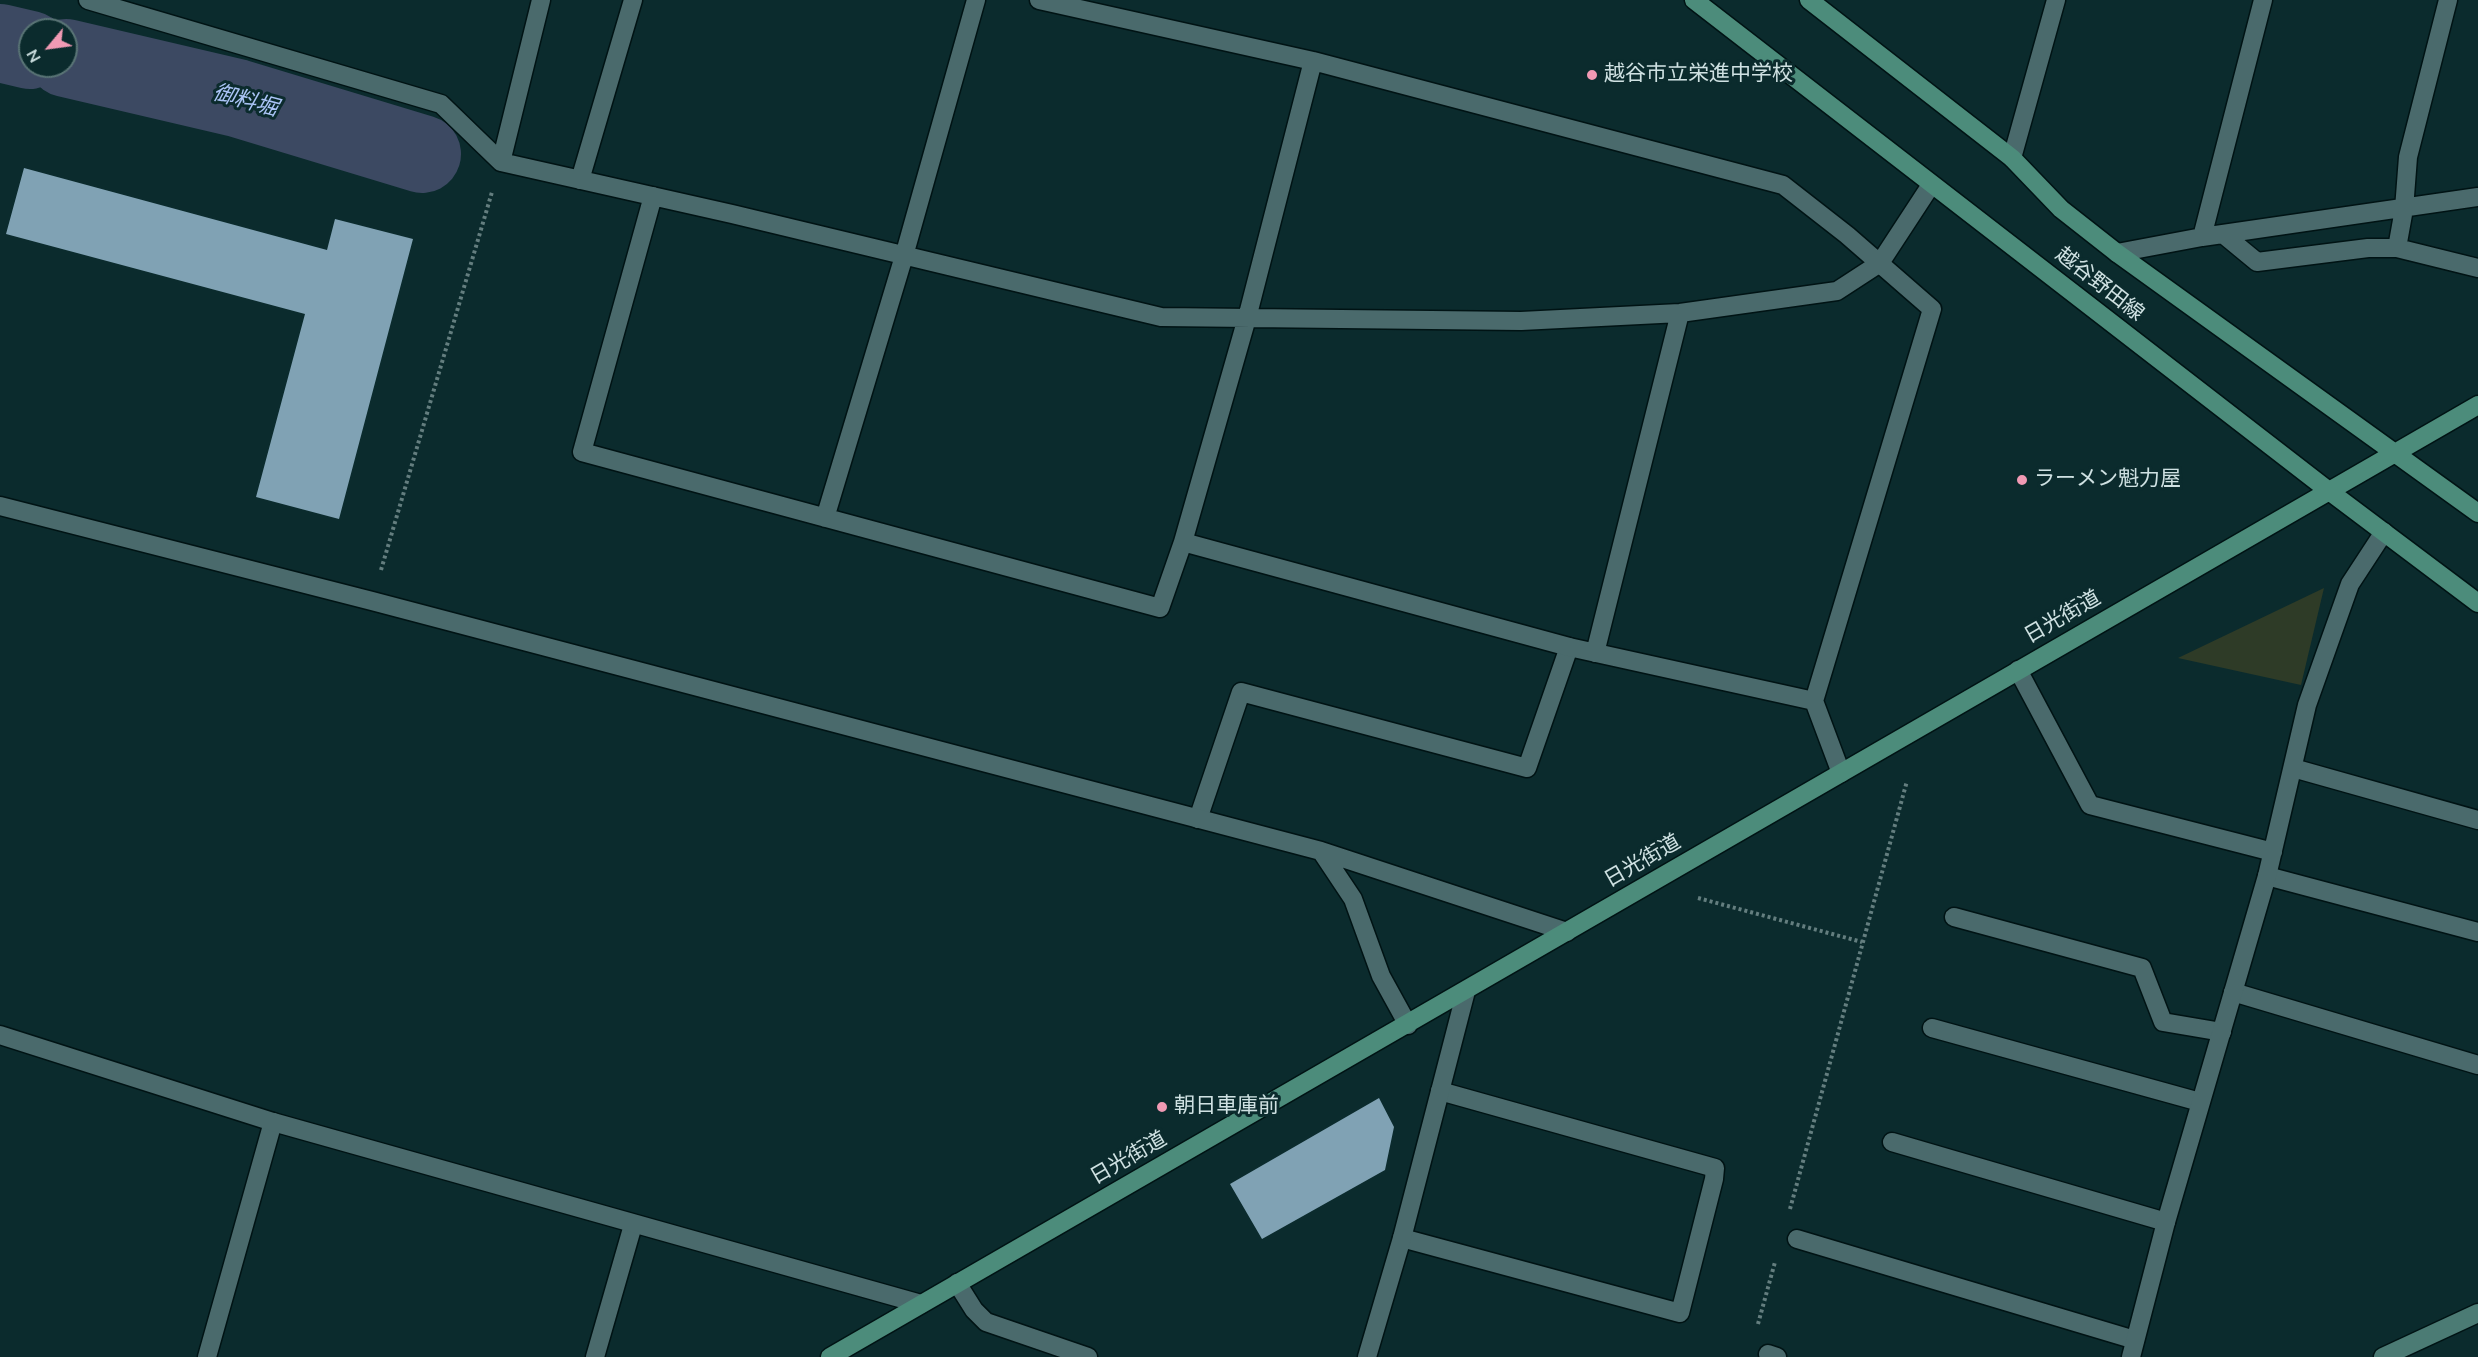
<!DOCTYPE html>
<meta charset="utf-8">
<style>
body{margin:0}
#map{position:relative;width:2478px;height:1357px;overflow:hidden;background:#0b2b2d;font-family:"Nunito Sans",sans-serif}
canvas{display:block}
.north{position:absolute;left:18px;top:18px;width:60px;height:60px;box-sizing:border-box;background:#0b2b2d;border:2px solid #597475;border-radius:50%;rotate:241deg;font-size:16px;font-weight:700;line-height:24px;text-align:center;color:#cfe1e2}
.north::after{content:'';display:block;margin:auto;width:21px;height:27px;background:#f19ab4;clip-path:polygon(50% 0,100% 100%,50% 72%,0 100%)}
</style>
<div id="map">
<canvas width="2478" height="1357"></canvas>
<div class="north">N</div>
</div>
<script>
const c = document.querySelector('canvas').getContext('2d');
c.lineJoin = 'round';
function paint(path, color) {
  c.fillStyle = color;
  c.fill(path, 'evenodd');
}
function poly(rows) {
  const path = new Path2D();
  for (const r of rows) {
    path.moveTo(r[0], r[1]);
    for (let i = 2; i < r.length; i += 2) path.lineTo(r[i], r[i + 1]);
  }
  return path;
}
function trace(path, color, width, dash) {
  c.strokeStyle = color;
  c.lineWidth = width;
  c.lineCap = dash ? 'butt' : 'round';
  c.setLineDash(dash || []);
  c.stroke(path);
}
function label(font, color, halo, rows, align = 'center') {
  c.font = font + ' "Nunito Sans","Noto Sans JP",sans-serif';
  c.lineWidth = 6;
  c.setLineDash([]);
  c.textBaseline = 'middle';
  c.strokeStyle = halo;
  c.fillStyle = color;
  for (const [text, x, y, turn = 0] of rows) {
    c.save();
    c.translate(x, y);
    c.rotate((+turn || 0) * Math.PI / 180);
    c.textAlign = isNaN(turn) ? turn : align;
    if (halo) c.strokeText(text, 0, 0);
    c.fillText(text, 0, 0);
    c.restore();
  }
}
paint(poly([
 [2324,588,2301,685,2178,658]
]), '#2e3b27');
trace(poly([
 [0,43,30,50],
 [66,58,237,98,422,154]
]), '#3c4962', 78);
paint(poly([
 [24,168,327,250,335,219,413,239,339,519,256,497,305,314,6,234],
 [1379,1098,1394,1127,1385,1170,1262,1239,1230,1184]
]), '#80a2b4');
const service = poly([
 [2293,768,2478,820],
 [1198,819,1241,692,1527,768,1569,647],
 [2267,876,2478,932],
 [1954,917,2142,968,2163,1022,2222,1032],
 [2233,992,2478,1065],
 [1932,1028,2200,1102],
 [1892,1142,2166,1222],
 [1402,1238,1680,1313,1714,1179,1715,1168,1440,1091],
 [1797,1239,2135,1340],
 [1768,1354,1777,1357]
]);
const minor = poly([
 [88,0,441,104,501,162,732,214,1161,317,1521,321,1680,313,1837,291,1880,263,1931,185],
 [1039,0,1313,61,1783,185,1847,235,1932,309,1814,701,1841,773],
 [2012,158,2056,0],
 [501,162,541,0],
 [580,180,633,0],
 [653,196,582,452,1160,608,1183,542,1247,318,1313,61],
 [2223,234,2257,262,2368,248,2397,248,2478,268],
 [2202,237,2263,0],
 [2397,248,2404,209,2408,157,2448,0],
 [2117,253,2202,237,2478,197],
 [0,506,372,601,1321,851,1567,932],
 [825,518,904,256,976,0],
 [1183,542,1569,647,1814,701],
 [1595,653,1680,313],
 [2018,670,2090,805,2273,852],
 [1321,851,1353,899,1381,976,1408,1025],
 [957,1283,974,1310,986,1322,1088,1357],
 [207,1357,273,1122],
 [595,1357,633,1225],
 [1367,1357,1402,1238,1466,991],
 [2131,1357,2166,1222,2267,876,2307,705,2350,584,2384,532]
]);
const tertiary = poly([
 [0,1035,273,1122,921,1304]
]);
const secondary = poly([
 [2383,1357,2478,1313]
]);
const primary = poly([
 [1694,0,2329,491,2478,603],
 [1809,0,2012,158,2061,209,2117,253,2478,513],
 [830,1357,2478,405]
]);
trace(service, '#001314', 21);
trace(minor, '#001314', 21);
trace(tertiary, '#001314', 21);
trace(secondary, '#001314', 21);
trace(primary, '#001314', 21);
trace(poly([
 [381,570,492,192],
 [1698,898,1862,942],
 [1790,1209,1907,781],
 [1758,1324,1775,1262]
]), '#647e7f', 4, [3, 3]);
trace(service, '#4a6a6c', 18);
trace(minor, '#4a6a6c', 18);
trace(tertiary, '#4a6a6c', 18);
trace(secondary, '#4b7b74', 18);
trace(primary, '#4c8c7b', 18);
for (const [x, y, r, color] of [
 [1592,75,6,"#f19ab4"],
 [2022,480,6,"#f19ab4"],
 [1162,1107,6,"#f19ab4"]
]) {
  const dot = new Path2D();
  dot.arc(x, y, r, 0, 2 * Math.PI);
  c.fillStyle = color;
  c.fill(dot);
  trace(dot, '#0b2b2d', 2);
}
label('21px', '#cfe1e2', '#0b2b2d', [
 ["越谷市立栄進中学校",1604,75],
 ["ラーメン魁力屋",2034,480],
 ["朝日車庫前",1174,1107]
], 'left');
label('21px', '#cfe1e2', '#0b2b2d', [
 ["越谷野田線",2099,285,38],
 ["日光街道",2063,618,-30],
 ["日光街道",1643,862,-30],
 ["日光街道",1129,1159,-30]
]);
label('italic 22px', '#abc4f6', '#0b2b2d', [
 ["御料堀",245,102,15]
]);
</script>
